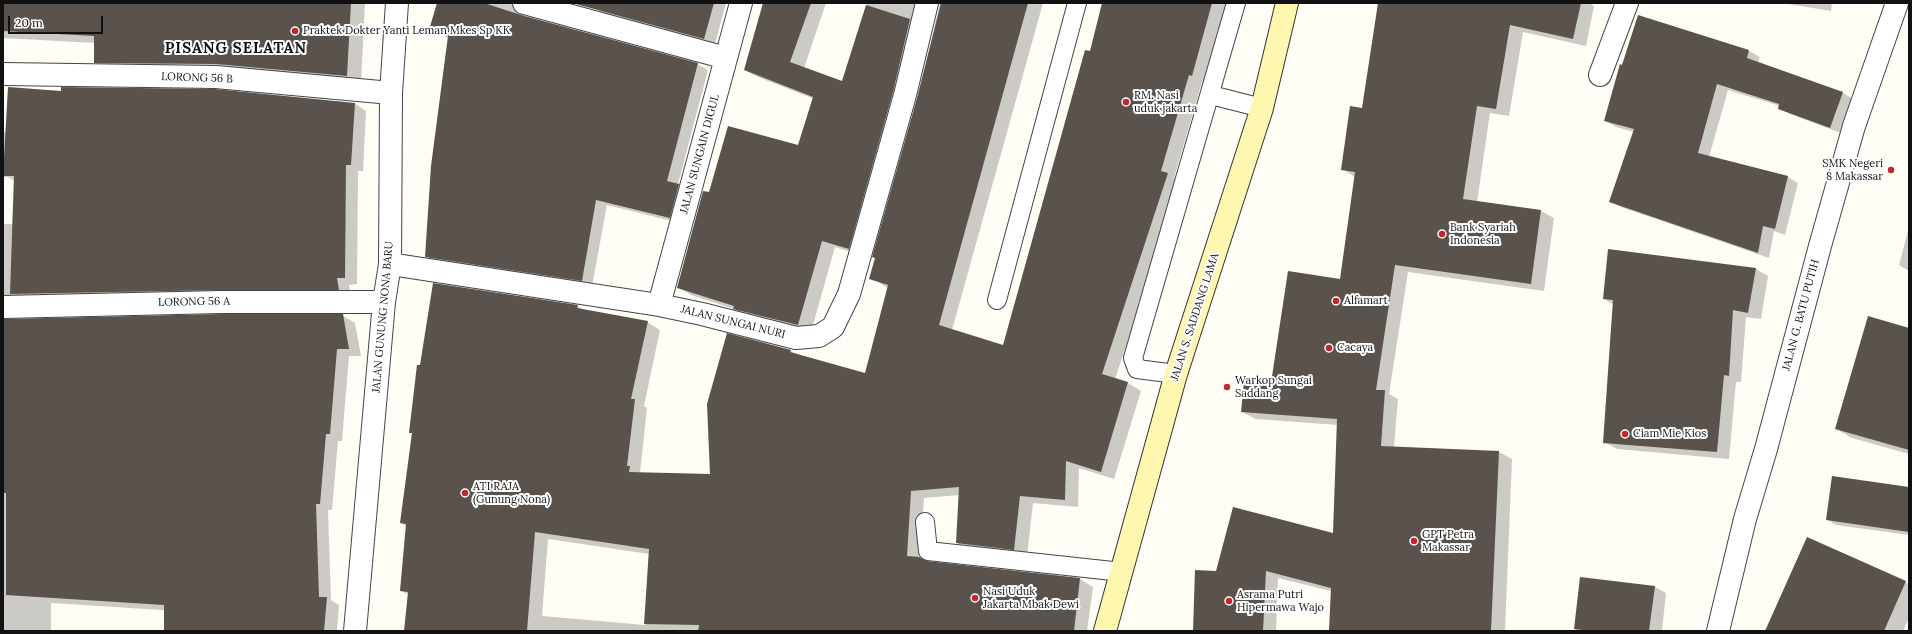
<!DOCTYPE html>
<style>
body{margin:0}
#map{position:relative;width:1912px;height:634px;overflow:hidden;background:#fffdf5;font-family:Lora,serif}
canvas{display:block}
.frame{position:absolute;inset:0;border:4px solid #111;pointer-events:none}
.scale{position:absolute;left:8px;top:16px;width:95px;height:18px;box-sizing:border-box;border:2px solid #111;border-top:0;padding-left:5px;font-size:12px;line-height:14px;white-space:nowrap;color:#111;-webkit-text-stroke:3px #fff;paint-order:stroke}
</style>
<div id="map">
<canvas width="1912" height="634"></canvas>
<div class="frame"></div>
<div class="scale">20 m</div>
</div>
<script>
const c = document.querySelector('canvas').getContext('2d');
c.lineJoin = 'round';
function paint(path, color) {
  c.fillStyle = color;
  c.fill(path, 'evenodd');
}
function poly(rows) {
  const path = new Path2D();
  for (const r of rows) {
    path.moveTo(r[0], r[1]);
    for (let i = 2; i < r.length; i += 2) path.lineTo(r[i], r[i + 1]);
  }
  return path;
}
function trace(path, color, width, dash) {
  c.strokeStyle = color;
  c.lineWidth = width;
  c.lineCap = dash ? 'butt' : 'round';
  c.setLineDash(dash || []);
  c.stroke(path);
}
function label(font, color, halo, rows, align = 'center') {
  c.font = font + ' Lora,serif';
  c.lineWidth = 4;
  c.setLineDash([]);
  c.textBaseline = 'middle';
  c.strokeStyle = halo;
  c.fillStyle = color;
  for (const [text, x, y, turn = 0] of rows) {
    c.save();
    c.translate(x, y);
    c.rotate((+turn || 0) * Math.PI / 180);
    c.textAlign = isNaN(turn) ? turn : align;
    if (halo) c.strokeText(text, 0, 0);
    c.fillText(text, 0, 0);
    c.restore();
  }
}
paint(poly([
 [3,3,365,3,361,84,108,70,95,62,95,43,3,38],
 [438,3,525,3,522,13,525,17,697,64,708,70,678,184,689,191,680,223,607,205,592,286,437,262,426,256,448,38,431,30],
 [597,3,726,3,715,44,606,15,596,9],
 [764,3,826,3,804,68,843,83,867,4,864,3,930,3,862,256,835,247,811,332,747,316,734,309,691,295,678,287,709,193,799,146,814,99,758,77,745,70],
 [940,3,1043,3,952,330,1004,346,1091,52,1103,3,1227,3,1205,83,1202,82,1174,178,1181,182,1115,379,1128,383,1141,391,1114,479,1079,468,1078,507,1033,503,1027,557,970,550,957,543,960,495,924,498,920,558,927,562,1080,579,1093,587,1087,631,405,631,409,595,401,591,407,526,401,523,413,433,410,432,577,306,584,310,647,322,660,330,644,406,647,408,640,473,711,475,727,334,791,351,800,356,866,374,888,288,871,278,918,98],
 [548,539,649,554,645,625,542,616],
 [1379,3,1589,3,1594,6,1586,46,1523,32,1509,116,1490,113,1477,202,1541,211,1554,218,1544,291,1408,272,1389,394,1398,399,1394,447,1499,452,1512,459,1505,631,1330,631,1331,591,1278,578,1276,631,1194,631,1217,572,1334,535,1338,425,1256,419,1242,412,1272,384,1341,281,1355,177,1342,169,1363,109],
 [1782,3,1832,3,1831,11],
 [1638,17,1749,51,1760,57,1758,63,1843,93,1853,99,1841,133,1790,114,1779,108,1780,106,1728,90,1709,157,1788,177,1798,183,1785,235,1774,231,1769,258,1621,207,1610,201,1634,132,1616,127,1606,121],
 [62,92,354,103,366,111,363,171,358,171,357,284,349,285,351,296,3,312,3,224,12,224,15,181,8,177,3,177,3,132,6,132],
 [1909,227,1909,271,1899,265],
 [1756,269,1768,276,1761,319,1746,317,1741,382,1736,382,1729,459,1617,449,1604,442,1614,305,1604,299],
 [3,316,4,320,343,316,355,323,361,356,349,356,342,441,338,441,332,510,328,510,331,600,339,605,337,631,239,631,240,615,51,603,51,631,3,631],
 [1909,329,1909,454,1852,438,1836,429],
 [1909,488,1909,535,1836,525,1827,519],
 [1808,538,1909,584,1909,618,1903,631,1766,631],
 [1581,578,1655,587,1666,593,1662,631,1575,631]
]), '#0003');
paint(poly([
 [3,3,351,3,347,76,216,64,94,63,94,36,3,31],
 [437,3,484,3,521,15,698,63,667,181,679,184,670,218,596,200,582,281,425,257,431,166,448,36,429,30],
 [572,3,714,3,704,39],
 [763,3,811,3,790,62,842,81,866,5,910,19,893,92,849,249,822,241,798,325,733,309,734,306,677,288,703,191,709,192,728,126,798,145,813,97,744,70],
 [941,3,1028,3,939,325,1003,345,1085,50,1090,51,1102,3,1212,3,1192,76,1189,75,1161,171,1168,173,1102,374,1128,382,1101,472,1066,461,1065,500,1020,496,1014,550,956,543,959,487,911,491,907,556,919,557,927,561,1080,578,1074,631,698,631,699,625,644,624,649,549,535,532,527,631,404,631,408,592,400,591,406,524,400,523,412,433,409,433,417,365,420,365,433,283,578,305,577,308,648,321,631,399,635,399,627,466,630,466,629,472,710,474,707,404,727,333,791,350,790,352,865,373,888,285,869,279,875,258,872,257,917,98],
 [1378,3,1581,3,1573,39,1510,25,1496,109,1477,106,1463,199,1541,210,1531,284,1395,265,1376,390,1385,390,1381,446,1499,451,1491,631,1329,631,1331,588,1266,571,1263,631,1193,631,1195,570,1216,571,1233,507,1333,533,1337,419,1241,412,1244,382,1271,383,1288,271,1340,279,1355,172,1341,170,1350,106,1362,108],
 [1638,15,1749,50,1747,58,1843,92,1830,128,1778,109,1779,104,1717,84,1698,153,1788,176,1775,229,1763,226,1758,253,1609,202,1634,129,1604,121,1620,64,1622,65],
 [8,87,61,91,61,87,215,89,355,103,351,165,346,165,345,278,337,278,339,290,221,290,10,294,14,176,3,176],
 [1608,249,1756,268,1748,313,1733,310,1729,376,1724,375,1717,452,1603,443,1613,300,1603,299],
 [221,314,343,314,349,349,337,349,330,434,326,434,320,504,316,504,319,597,327,597,324,631,164,631,164,605,6,595,6,493,3,493,3,319],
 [1868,316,1909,328,1909,450,1835,429],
 [1832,476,1909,487,1909,532,1826,520],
 [1807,537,1906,581,1884,631,1765,631],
 [1580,577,1655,586,1649,631,1591,631,1574,629]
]), '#5a524d');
const lane = poly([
 [1211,95,1262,108],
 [997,300,1077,3],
 [1176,374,1137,369,1133,358,1236,3],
 [925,522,928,551,1122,572]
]);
const street = poly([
 [524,3,726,58],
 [3,74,216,77,391,93],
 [1600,75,1627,3],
 [390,264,659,305,702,314,796,338,819,336,833,327,849,294,905,95,927,3],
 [659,305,741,3],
 [3,307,221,302,384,302],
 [355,631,384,302,390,264,391,93,397,3],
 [1718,631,1745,519,1766,449,1820,246,1854,126,1897,3]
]);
const secondary = poly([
 [1105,631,1176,374,1262,108,1287,3]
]);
trace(lane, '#444', 20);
trace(street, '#444', 24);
trace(secondary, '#333', 24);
trace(lane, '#fff', 18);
trace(street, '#fff', 22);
trace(secondary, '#fff6b0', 22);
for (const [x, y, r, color] of [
 [295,31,4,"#c4262e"],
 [1126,102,4,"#c4262e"],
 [1891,170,4,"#c4262e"],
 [1442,234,4,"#c4262e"],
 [1336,301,4,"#c4262e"],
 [1329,348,4,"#c4262e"],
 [1227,387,4,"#c4262e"],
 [1625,434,4,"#c4262e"],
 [465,493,4,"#c4262e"],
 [1414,541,4,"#c4262e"],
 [975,598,4,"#c4262e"],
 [1229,601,4,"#c4262e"]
]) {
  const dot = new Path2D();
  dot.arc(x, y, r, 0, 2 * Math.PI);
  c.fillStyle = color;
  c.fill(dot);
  trace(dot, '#fff', 1.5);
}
label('11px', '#111', '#fff', [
 ["Praktek Dokter Yanti Leman Mkes Sp KK",303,31],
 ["RM. Nasi",1134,96],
 ["uduk jakarta",1134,109],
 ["SMK Negeri",1883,164,"right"],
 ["8 Makassar",1883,177,"right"],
 ["Bank Syariah",1450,228],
 ["Indonesia",1450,241],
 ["Alfamart",1344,301],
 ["Cacaya",1337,348],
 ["Warkop Sungai",1235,381],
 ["Saddang",1235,394],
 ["Ciam Mie Kios",1633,434],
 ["ATI RAJA",473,487],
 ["(Gunung Nona)",473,500],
 ["GPT Petra",1422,535],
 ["Makassar",1422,548],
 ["Nasi Uduk",983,592],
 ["Jakarta Mbak Dewi",983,605],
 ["Asrama Putri",1237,595],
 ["Hipermawa Wajo",1237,608]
], 'left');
label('11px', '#111', '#fff', [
 ["LORONG 56 B",197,78,2],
 ["JALAN SUNGAIN DIGUL",700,154,-75],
 ["LORONG 56 A",194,302,-1],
 ["JALAN G. BATU PUTIH",1801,315,-75],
 ["JALAN GUNUNG NONA BARU",383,317,-85],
 ["JALAN S. SADDANG LAMA",1195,317,-72],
 ["JALAN SUNGAI NURI",733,322,14]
]);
c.letterSpacing = '1px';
label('bold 15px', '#111', '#fff', [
 ["PISANG SELATAN",236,49]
]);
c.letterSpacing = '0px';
</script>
